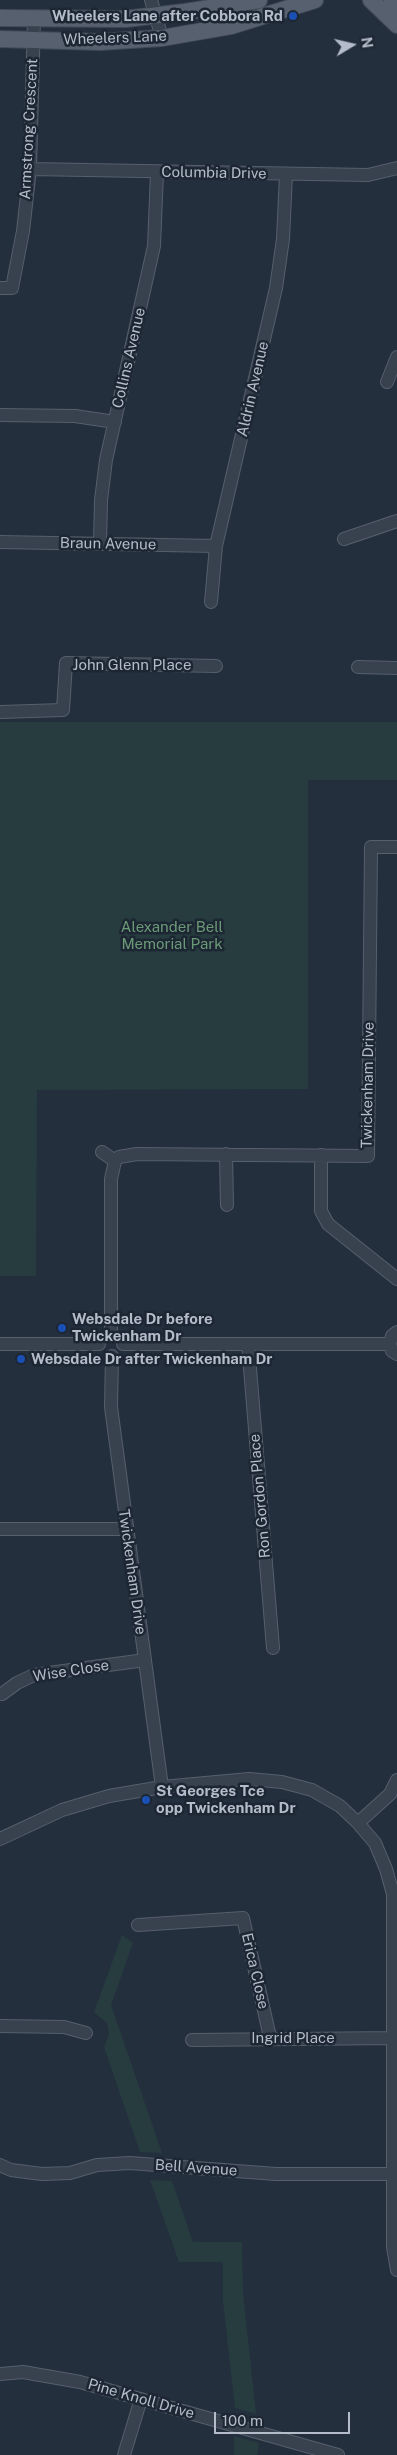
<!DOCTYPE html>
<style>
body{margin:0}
#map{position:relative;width:397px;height:2455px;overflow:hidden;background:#242f3e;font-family:"Public Sans",sans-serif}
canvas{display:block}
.north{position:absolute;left:327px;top:20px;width:50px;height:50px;-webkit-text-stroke:4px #1d2633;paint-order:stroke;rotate:81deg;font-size:14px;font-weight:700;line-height:20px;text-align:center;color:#b4bcc9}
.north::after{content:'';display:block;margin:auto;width:18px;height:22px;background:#b4bcc9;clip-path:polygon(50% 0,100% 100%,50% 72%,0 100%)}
.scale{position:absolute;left:214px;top:2412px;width:136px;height:22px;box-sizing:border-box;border:2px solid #b4bcc9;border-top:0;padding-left:6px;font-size:15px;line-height:18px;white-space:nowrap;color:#b4bcc9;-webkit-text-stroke:4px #1d2633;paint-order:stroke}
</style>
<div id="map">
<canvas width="397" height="2455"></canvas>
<div class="north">N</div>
<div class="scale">100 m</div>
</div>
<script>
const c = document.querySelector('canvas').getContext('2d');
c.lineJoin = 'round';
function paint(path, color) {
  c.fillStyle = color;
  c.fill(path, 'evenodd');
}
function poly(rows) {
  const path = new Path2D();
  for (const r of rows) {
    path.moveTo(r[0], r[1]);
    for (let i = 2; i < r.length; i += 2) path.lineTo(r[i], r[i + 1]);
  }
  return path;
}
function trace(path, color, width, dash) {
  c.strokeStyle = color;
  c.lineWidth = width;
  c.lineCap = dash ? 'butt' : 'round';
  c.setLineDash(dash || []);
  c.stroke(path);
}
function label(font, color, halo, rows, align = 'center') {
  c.font = font + ' "Public Sans",sans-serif';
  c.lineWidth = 5;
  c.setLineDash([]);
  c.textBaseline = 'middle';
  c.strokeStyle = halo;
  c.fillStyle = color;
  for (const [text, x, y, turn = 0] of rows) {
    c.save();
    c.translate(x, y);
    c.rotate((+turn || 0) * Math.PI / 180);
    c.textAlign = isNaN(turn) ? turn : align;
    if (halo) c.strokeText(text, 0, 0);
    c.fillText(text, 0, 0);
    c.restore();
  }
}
paint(poly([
 [0,722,397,722,397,780,308,780,308,1089,37,1090,36,1276,0,1276],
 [122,1935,133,1943,111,2005,162,2153,140,2152,104,2047,109,2034,107,2023,94,2012],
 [150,2180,172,2181,193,2242,242,2242,243,2293,256,2414,235,2408,223,2301,223,2262,179,2262],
 [234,2436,259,2443,257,2455,234,2455]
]), '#263c3f');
const minor = poly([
 [151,0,162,38],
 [30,169,368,175,397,168],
 [0,288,12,288,23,231,30,169,34,18],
 [387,382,397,357],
 [0,415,75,416,115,422],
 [344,539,397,521],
 [0,542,216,546],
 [100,543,101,500,106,460,154,246,157,173],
 [211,602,216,546,276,288,283,239,286,174],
 [358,667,397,668],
 [0,712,63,710,66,663,216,666],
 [102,1152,115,1161],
 [226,1154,227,1205],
 [321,1155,321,1211,328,1224,397,1279],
 [111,1331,111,1179,115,1161,119,1157,137,1154,368,1156,371,847,397,847],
 [397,1332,392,1336,390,1344,392,1351,397,1354],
 [0,1344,99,1344],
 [123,1344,390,1344],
 [248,1344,273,1648],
 [112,1356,111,1407,162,1787],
 [0,1529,126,1529],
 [2,1694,17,1683,34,1675,145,1660],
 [358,1823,390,1794,397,1780],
 [0,1839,62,1810,109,1796,162,1787,249,1779,282,1782,312,1790,340,1806,358,1823,375,1843,386,1869,393,1894,393,2247,397,2270],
 [138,1925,243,1918,270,2037],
 [0,2026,64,2027,86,2033],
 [192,2040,394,2038],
 [0,2165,11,2170,42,2174,70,2173,97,2165,130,2163,276,2174,394,2174],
 [0,2374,23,2372,80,2382,338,2455],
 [124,2455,141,2399]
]);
const major = poly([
 [371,0,397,25],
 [392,0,397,11],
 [0,18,125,19,185,12,259,0],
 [0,39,100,42,162,38,231,26,315,0]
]);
trace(minor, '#565f6c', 14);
trace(major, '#414a57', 18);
trace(minor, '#38414e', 12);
trace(major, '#56606e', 16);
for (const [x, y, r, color] of [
 [293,16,5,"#1a4fb4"],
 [62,1328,5,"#1a4fb4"],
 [21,1359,5,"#1a4fb4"],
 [146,1800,5,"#1a4fb4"]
]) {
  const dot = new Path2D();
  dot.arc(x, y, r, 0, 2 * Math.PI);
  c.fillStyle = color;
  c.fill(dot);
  trace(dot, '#1d2633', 2);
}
label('bold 15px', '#b4bcc9', '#1d2633', [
 ["Wheelers Lane after Cobbora Rd",283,16,"right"],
 ["Websdale Dr before",72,1319],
 ["Twickenham Dr",72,1336],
 ["Websdale Dr after Twickenham Dr",31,1359],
 ["St Georges Tce",156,1791],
 ["opp Twickenham Dr",156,1808]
], 'left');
label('15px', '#b4bcc9', '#1d2633', [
 ["Wheelers Lane",115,38,-2],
 ["Armstrong Crescent",29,129,-87],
 ["Columbia Drive",214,173,1],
 ["Collins Avenue",129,358,-77],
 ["Aldrin Avenue",253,389,-77],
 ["Braun Avenue",108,544,1],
 ["John Glenn Place",132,665],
 ["Twickenham Drive",368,1085,-89],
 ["Ron Gordon Place",260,1496,-95],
 ["Twickenham Drive",132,1572,82],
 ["Wise Close",71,1671,-9],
 ["Erica Close",255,1971,77],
 ["Ingrid Place",293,2038],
 ["Bell Avenue",196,2168,4],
 ["Pine Knoll Drive",141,2399,16]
]);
label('15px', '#6b9a76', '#1d2633', [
 ["Alexander Bell",172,927],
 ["Memorial Park",172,944]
]);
</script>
